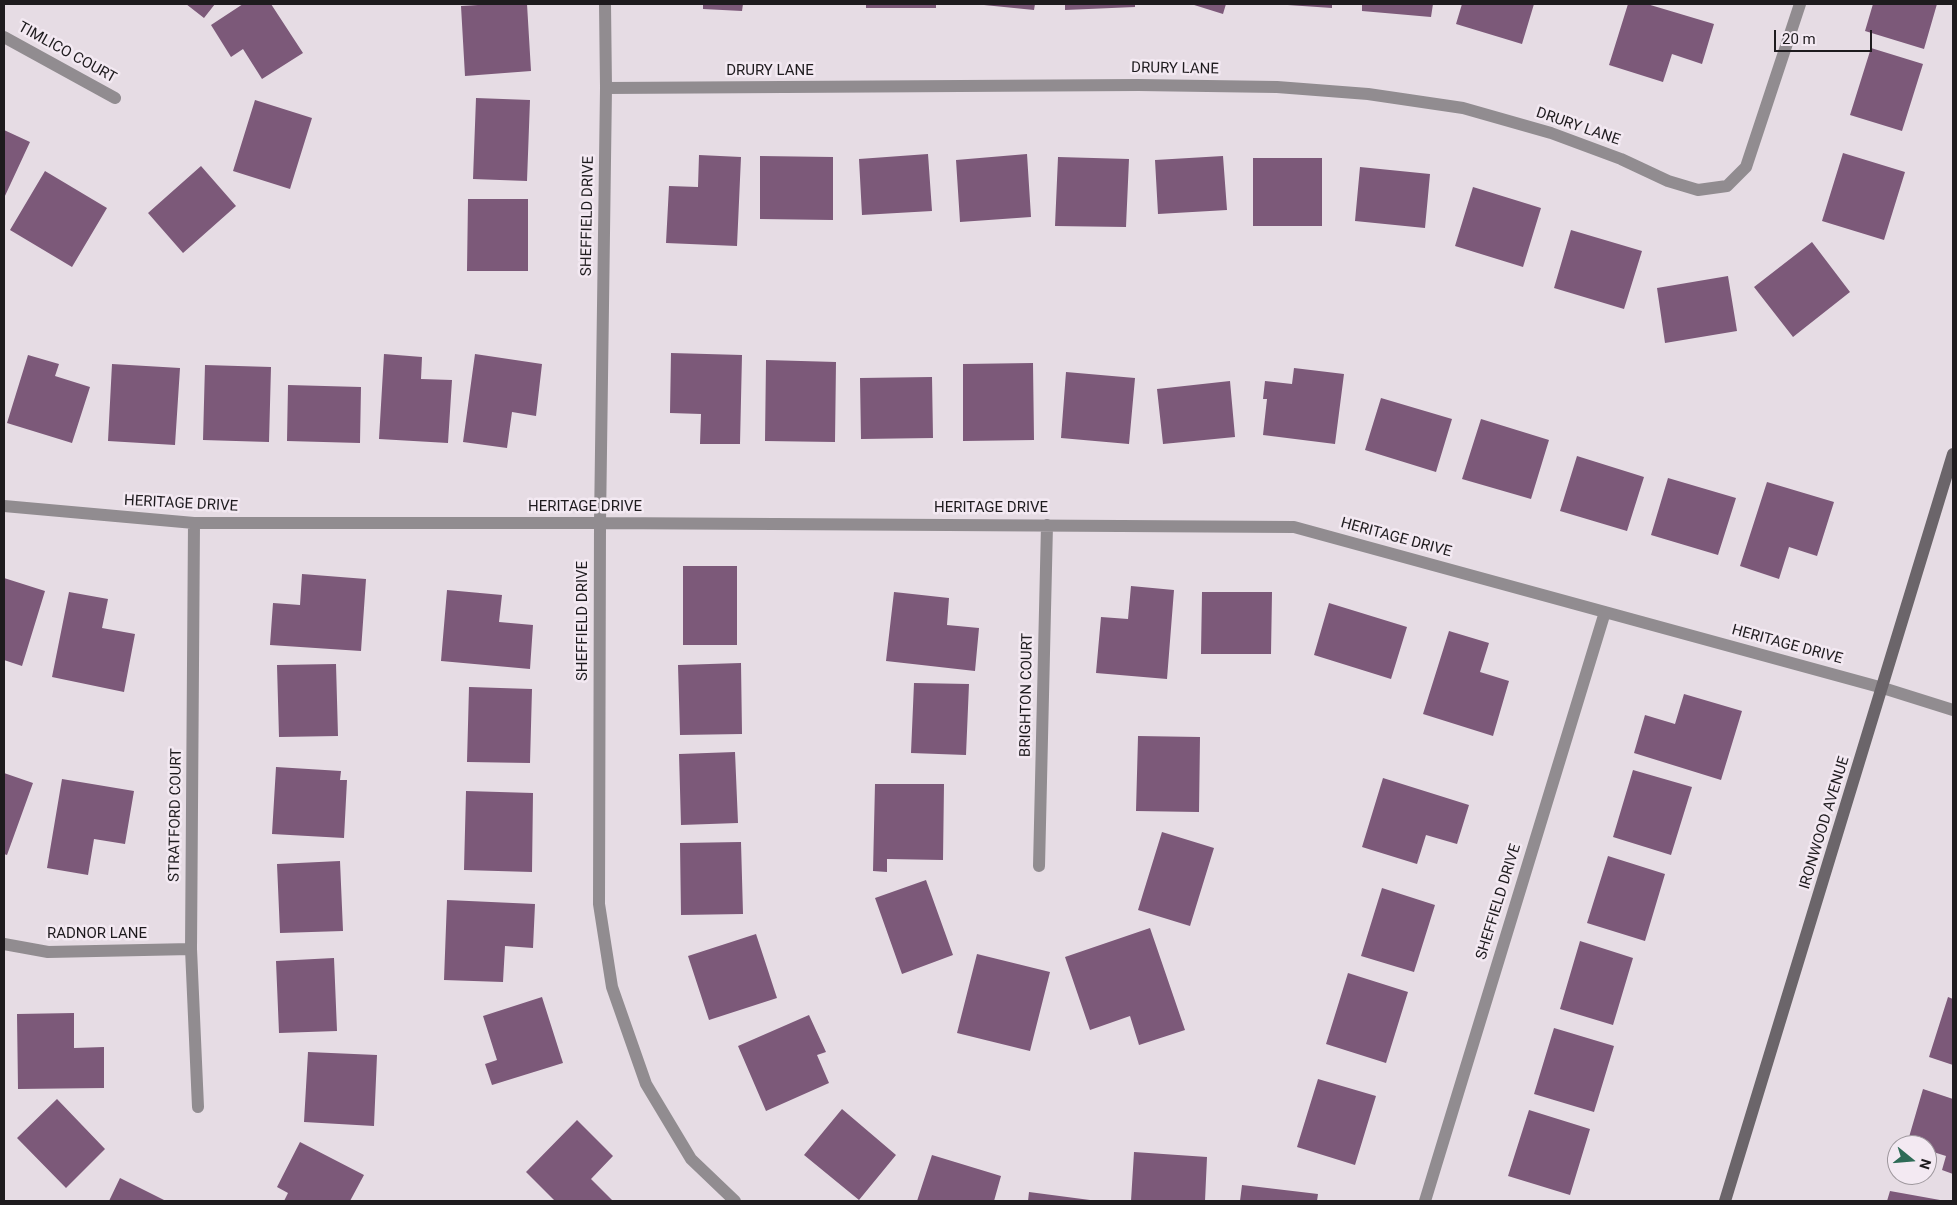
<!DOCTYPE html>
<style>
body{margin:0}
#map{position:relative;width:1957px;height:1205px;overflow:hidden;background:#e6dce4;font-family:Roboto,sans-serif}
canvas{display:block}
.frame{position:absolute;inset:0;border:5px solid #1e1b1e;pointer-events:none}
.north{position:absolute;left:1887px;top:1135px;width:50px;height:50px;box-sizing:border-box;background:#f3e9f2;border:1px solid #9e979d;border-radius:50%;rotate:107deg;font-size:14px;font-weight:700;line-height:20px;text-align:center;color:#1e1b1e}
.north::after{content:'';display:block;margin:auto;width:18px;height:22px;background:#2e6b57;clip-path:polygon(50% 0,100% 100%,50% 72%,0 100%)}
.scale{position:absolute;left:1774px;top:30px;width:98px;height:22px;box-sizing:border-box;border:2px solid #1e1b1e;border-top:0;padding-left:6px;font-size:15px;line-height:18px;white-space:nowrap;color:#1e1b1e;-webkit-text-stroke:4px #f3e9f2;paint-order:stroke}
</style>
<div id="map">
<canvas width="1957" height="1205"></canvas>
<div class="frame"></div>
<div class="north">N</div>
<div class="scale">20 m</div>
</div>
<script>
const c = document.querySelector('canvas').getContext('2d');
c.lineJoin = 'round';
function paint(path, color) {
  c.fillStyle = color;
  c.fill(path, 'evenodd');
}
function poly(rows) {
  const path = new Path2D();
  for (const r of rows) {
    path.moveTo(r[0], r[1]);
    for (let i = 2; i < r.length; i += 2) path.lineTo(r[i], r[i + 1]);
  }
  return path;
}
function trace(path, color, width, dash) {
  c.strokeStyle = color;
  c.lineWidth = width;
  c.lineCap = dash ? 'butt' : 'round';
  c.setLineDash(dash || []);
  c.stroke(path);
}
function label(font, color, halo, rows, align = 'center') {
  c.font = font + ' Roboto,sans-serif';
  c.lineWidth = 5;
  c.setLineDash([]);
  c.textBaseline = 'middle';
  c.strokeStyle = halo;
  c.fillStyle = color;
  for (const [text, x, y, turn = 0] of rows) {
    c.save();
    c.translate(x, y);
    c.rotate((+turn || 0) * Math.PI / 180);
    c.textAlign = isNaN(turn) ? turn : align;
    if (halo) c.strokeText(text, 0, 0);
    c.fillText(text, 0, 0);
    c.restore();
  }
}
paint(poly([
 [186,4,215,4,204,18],
 [243,4,271,4,303,53,262,79,243,49,231,57,211,25],
 [495,4,527,4,531,71,465,76,461,6],
 [703,4,743,4,742,11,703,9],
 [866,4,936,4,936,8,866,8],
 [974,4,1035,4,1034,10],
 [1065,4,1135,4,1135,7,1065,10],
 [1191,4,1226,4,1223,14],
 [1273,4,1332,4,1332,8],
 [1362,4,1433,4,1431,17,1362,11],
 [1462,4,1534,4,1522,44,1456,24],
 [1628,4,1647,4,1714,24,1702,64,1672,54,1663,82,1609,65],
 [1873,4,1937,4,1924,49,1865,31],
 [1871,48,1923,64,1902,131,1850,115],
 [476,98,530,100,527,181,473,179],
 [255,100,312,118,290,189,233,171],
 [4,130,30,142,4,198],
 [1843,153,1905,172,1884,240,1822,221],
 [928,154,932,211,862,215,859,159],
 [1027,154,1031,217,960,222,956,160],
 [699,155,741,157,737,246,666,243,669,186,698,187],
 [760,156,833,157,833,220,760,219],
 [1223,156,1227,210,1158,214,1155,160],
 [1058,157,1129,159,1126,227,1055,226],
 [1253,158,1322,158,1322,226,1253,226],
 [201,166,236,206,183,253,148,213],
 [1360,167,1430,174,1425,228,1355,221],
 [45,171,107,208,72,267,10,230],
 [1473,187,1541,208,1523,267,1455,246],
 [468,199,528,199,528,271,467,271],
 [1571,230,1642,251,1624,309,1554,288],
 [1812,242,1850,292,1793,337,1754,287],
 [1728,276,1737,331,1665,343,1657,288],
 [671,353,742,355,740,444,700,444,701,414,670,413],
 [384,354,422,357,421,379,452,380,448,443,379,439],
 [475,354,542,364,536,416,512,412,507,448,463,442],
 [28,355,59,364,55,376,90,387,72,443,7,423],
 [766,360,836,362,835,442,765,441],
 [1033,363,1034,440,963,441,963,364],
 [112,364,180,368,175,445,108,441],
 [205,365,271,367,269,442,203,440],
 [1294,368,1344,374,1335,444,1263,435,1267,399,1263,399,1265,381,1292,384],
 [1066,372,1135,378,1129,444,1061,438],
 [932,377,933,438,861,439,860,378],
 [1230,381,1235,437,1163,444,1157,389],
 [288,385,361,387,360,443,287,441],
 [1381,398,1452,419,1436,472,1365,450],
 [1481,419,1549,440,1531,499,1462,479],
 [1577,456,1644,477,1627,531,1560,511],
 [1668,478,1736,498,1718,555,1651,535],
 [1767,482,1834,502,1817,556,1789,547,1779,579,1740,566],
 [683,566,737,566,737,645,683,645],
 [302,574,366,579,361,651,270,645,273,603,300,605],
 [4,578,45,591,22,666,4,660],
 [1131,586,1174,590,1167,679,1096,673,1101,617,1128,619],
 [447,590,502,595,499,622,533,625,530,669,441,661],
 [69,592,108,599,102,628,135,634,124,692,52,677],
 [894,592,949,598,947,625,979,628,975,671,886,661],
 [1202,592,1272,592,1271,654,1201,654],
 [1329,603,1407,627,1391,679,1314,655],
 [1449,631,1489,643,1480,672,1509,681,1493,736,1423,714],
 [741,663,742,734,680,735,678,665],
 [336,664,338,736,279,737,277,665],
 [914,683,969,684,966,755,911,753],
 [469,687,532,689,530,763,467,762],
 [1684,694,1742,711,1721,780,1634,753,1645,715,1675,724],
 [1138,736,1200,737,1199,812,1136,811],
 [735,752,738,823,681,825,679,754],
 [276,767,341,771,340,780,347,780,344,838,272,834],
 [1633,770,1692,787,1671,855,1613,837],
 [4,773,33,783,7,855,4,854],
 [1383,778,1469,805,1457,844,1426,835,1417,864,1362,847],
 [62,779,134,791,125,844,94,839,88,875,47,868],
 [875,784,944,784,943,860,887,859,887,872,873,871],
 [466,791,533,793,532,872,464,870],
 [1162,832,1214,848,1190,926,1138,910],
 [741,842,743,914,681,915,680,843],
 [1608,856,1665,874,1645,941,1587,923],
 [340,861,343,931,280,933,277,864],
 [926,880,953,955,902,974,875,898],
 [1382,888,1435,905,1414,972,1361,956],
 [447,900,535,904,533,948,505,946,503,982,444,980],
 [1150,928,1185,1030,1139,1045,1130,1016,1090,1030,1065,957],
 [756,934,777,998,709,1020,688,956],
 [1580,941,1633,958,1613,1025,1560,1009],
 [977,954,1050,972,1030,1051,957,1033],
 [334,958,337,1031,279,1033,276,961],
 [1348,973,1408,992,1386,1063,1326,1044],
 [542,997,563,1063,492,1085,485,1064,497,1060,483,1016],
 [1948,997,1953,999,1953,1065,1929,1057],
 [74,1013,74,1048,104,1047,104,1088,18,1089,17,1014],
 [809,1015,826,1052,817,1055,829,1083,766,1111,738,1046],
 [1554,1028,1614,1046,1594,1112,1534,1094],
 [308,1052,377,1055,374,1126,304,1122],
 [1318,1079,1376,1096,1355,1165,1297,1147],
 [1923,1089,1953,1099,1953,1174,1942,1170,1946,1156,1927,1150,1927,1145,1907,1144],
 [57,1099,105,1149,66,1188,17,1138],
 [842,1109,896,1155,859,1200,804,1155],
 [1529,1110,1590,1129,1570,1195,1508,1176],
 [577,1120,613,1156,591,1179,613,1201,555,1201,526,1172],
 [300,1142,364,1175,350,1201,284,1201,288,1193,277,1187],
 [1134,1152,1207,1157,1205,1201,1131,1201],
 [932,1155,1001,1176,994,1201,917,1201],
 [120,1178,166,1201,109,1201],
 [1242,1185,1318,1194,1317,1201,1240,1201],
 [1890,1191,1940,1200,1940,1201,1887,1201],
 [1029,1192,1090,1200,1090,1201,1028,1201]
]), '#7c5979');
trace(poly([
 [605,4,606,88,600,523,599,904,612,987,646,1084,691,1159,735,1201],
 [4,37,115,98],
 [606,88,1138,85,1277,87,1368,94,1463,108,1551,133,1621,159,1668,181,1698,190,1727,186,1746,167,1800,4],
 [4,506,194,523,600,523,1294,527,1883,688,1953,710],
 [194,523,191,949,198,1107],
 [1039,866,1047,525],
 [4,944,48,952,191,949],
 [1425,1201,1605,612]
]), '#918c90', 12);
trace(poly([
 [1725,1201,1953,454]
]), '#6b656a', 12);
label('15px', '#1e1b1e', '#f3e9f2', [
 ["TIMLICO COURT",67,53,29],
 ["DRURY LANE",1175,69,1],
 ["DRURY LANE",770,71],
 ["DRURY LANE",1578,127,19],
 ["SHEFFIELD DRIVE",588,216,-89],
 ["HERITAGE DRIVE",181,504,3],
 ["HERITAGE DRIVE",585,507],
 ["HERITAGE DRIVE",991,508],
 ["HERITAGE DRIVE",1396,538,15],
 ["SHEFFIELD DRIVE",583,621,-90],
 ["HERITAGE DRIVE",1787,645,15],
 ["BRIGHTON COURT",1027,695,-89],
 ["STRATFORD COURT",176,815,-89],
 ["IRONWOOD AVENUE",1825,823,-73],
 ["SHEFFIELD DRIVE",1499,902,-73],
 ["RADNOR LANE",97,934]
]);
</script>
